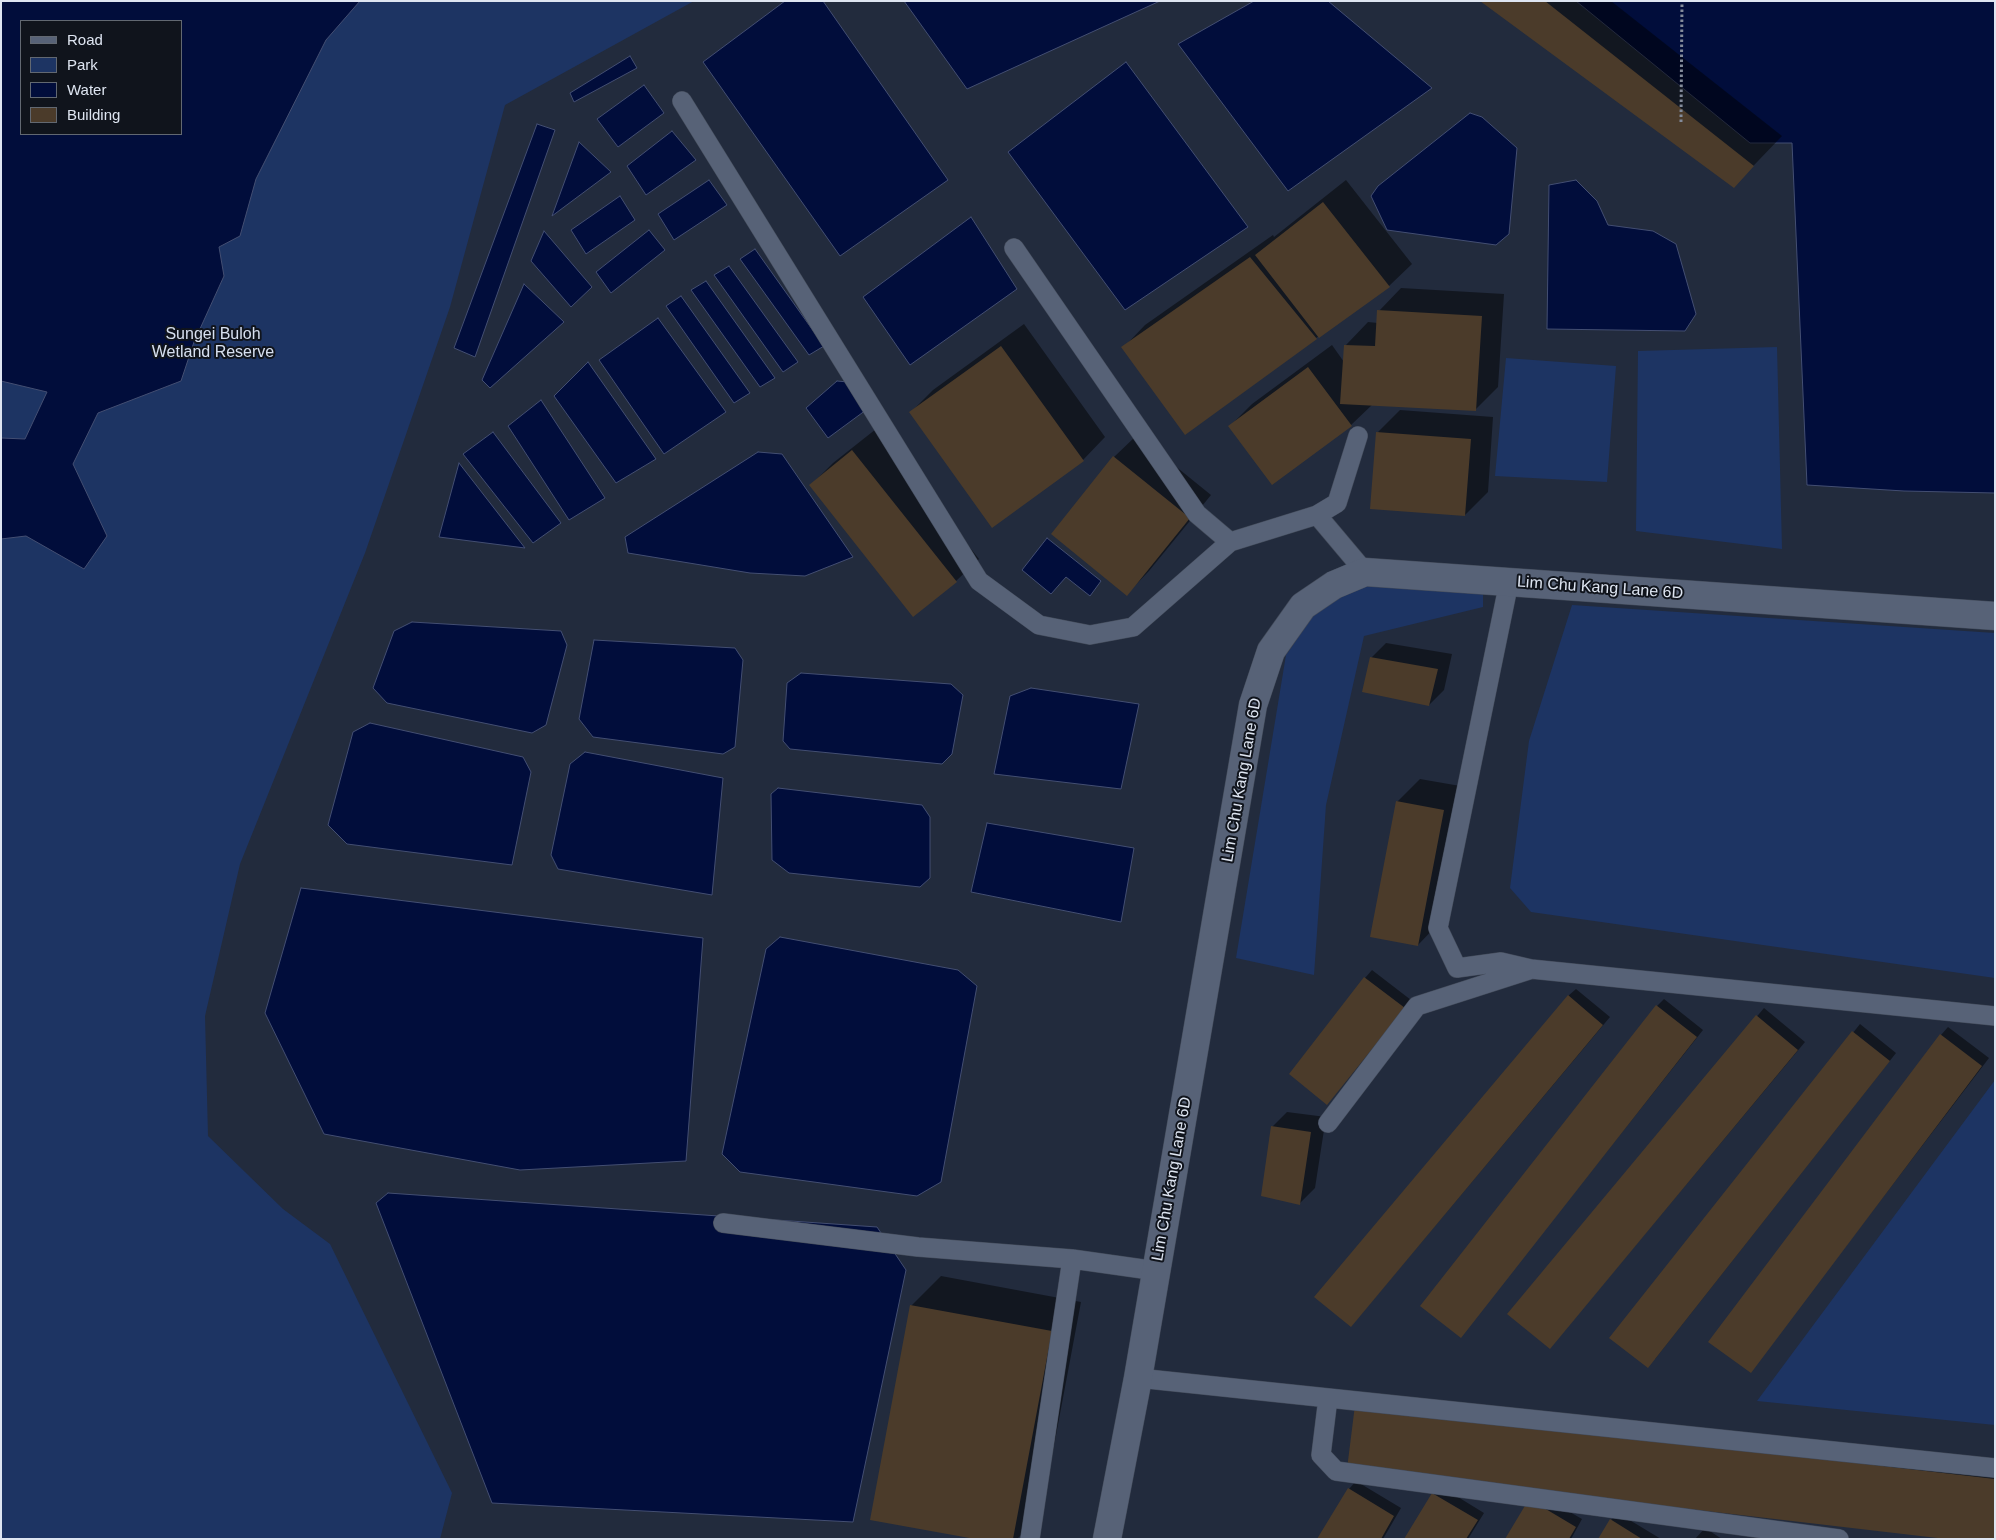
<!DOCTYPE html>
<style>
body{margin:0}
#map{position:relative;width:1996px;height:1540px;overflow:hidden;background:#222b3d;font-family:Helvetica,sans-serif}
canvas{display:block}
.frame{position:absolute;inset:0;border:2px solid #dee5f1;pointer-events:none}
.legend{position:absolute;left:20px;top:20px;width:162px;height:115px;box-sizing:border-box;background:#10141c;border:1px solid #626871;margin:0;padding:6px 9px;list-style:none;font-size:15px;color:#dee5f1}
.legend li{display:flex;align-items:center;gap:10px;height:25px}
.legend b{width:25px;border:1px solid #626871}
</style>
<div id="map">
<canvas width="1996" height="1540"></canvas>
<div class="frame"></div>
<ul class="legend">
<li><b style="height:6px;background:#576277"></b>Road</li>
<li><b style="height:14px;background:#1d3463"></b>Park</li>
<li><b style="height:14px;background:#010d3b"></b>Water</li>
<li><b style="height:14px;background:#4b3b2a"></b>Building</li>
</ul>
</div>
<script>
const c = document.querySelector('canvas').getContext('2d');
c.lineJoin = 'round';
function paint(path, color) {
  c.fillStyle = color;
  c.fill(path, 'evenodd');
}
function poly(rows) {
  const path = new Path2D();
  for (const r of rows) {
    path.moveTo(r[0], r[1]);
    for (let i = 2; i < r.length; i += 2) path.lineTo(r[i], r[i + 1]);
  }
  return path;
}
function trace(path, color, width, dash) {
  c.strokeStyle = color;
  c.lineWidth = width;
  c.lineCap = dash ? 'butt' : 'round';
  c.setLineDash(dash || []);
  c.stroke(path);
}
function label(font, color, halo, rows, align = 'center') {
  c.font = font + ' Helvetica,sans-serif';
  c.lineWidth = 4;
  c.setLineDash([]);
  c.textBaseline = 'middle';
  c.strokeStyle = halo;
  c.fillStyle = color;
  for (const [text, x, y, turn = 0] of rows) {
    c.save();
    c.translate(x, y);
    c.rotate((+turn || 0) * Math.PI / 180);
    c.textAlign = isNaN(turn) ? turn : align;
    if (halo) c.strokeText(text, 0, 0);
    c.fillText(text, 0, 0);
    c.restore();
  }
}
paint(poly([
 [1,1,694,1,505,105,450,307,365,553,240,864,205,1016,208,1136,283,1209,330,1244,452,1493,440,1539,1,1539],
 [21,21,181,21,181,134,21,134],
 [1777,347,1782,549,1636,531,1638,351],
 [1506,358,1616,366,1607,482,1495,476],
 [1381,573,1483,581,1483,607,1364,636,1326,805,1314,975,1236,958,1286,655,1327,596],
 [1572,605,1995,633,1995,978,1531,912,1510,888,1529,741],
 [1995,1080,1995,1425,1757,1401]
]), '#1d3463');
const water = poly([
 [1,1,360,1,326,40,256,179,240,236,219,247,224,276,194,342,181,381,98,413,73,464,107,536,84,569,26,536,1,539,1,438,25,439,47,392,1,381,1,1],
 [21,21,181,21,181,134,21,134,21,21],
 [785,1,823,1,948,180,840,256,703,62,785,1],
 [904,1,1160,1,967,89,904,1],
 [1254,1,1328,1,1432,88,1288,191,1178,44,1254,1],
 [1576,1,1995,1,1995,493,1904,491,1807,485,1792,143,1750,143,1576,1],
 [630,56,637,68,574,102,570,93,630,56],
 [1126,62,1248,227,1125,310,1008,152,1126,62],
 [644,85,664,113,618,147,597,119,644,85],
 [1470,113,1482,117,1517,148,1509,234,1496,245,1387,230,1371,196,1378,186,1470,113],
 [537,124,555,130,475,357,454,348,537,124],
 [672,131,696,160,646,195,627,166,672,131],
 [579,142,611,172,552,216,579,142],
 [709,180,727,205,674,240,658,214,709,180],
 [1576,180,1597,201,1608,225,1653,231,1676,244,1696,314,1685,331,1547,329,1549,185,1576,180],
 [620,196,635,220,586,254,571,230,620,196],
 [971,217,1017,289,910,365,863,297,971,217],
 [649,230,665,250,611,293,596,272,649,230],
 [544,231,592,287,571,307,531,261,544,231],
 [755,249,824,346,809,355,740,259,755,249],
 [729,266,798,362,783,372,714,275,729,266],
 [706,281,775,378,760,387,691,290,706,281],
 [524,284,564,322,490,388,482,380,524,284],
 [681,296,750,393,734,403,666,306,681,296],
 [658,318,726,412,664,454,599,360,658,318],
 [588,362,656,459,616,483,554,396,588,362],
 [837,381,848,382,866,410,828,438,806,408,837,381],
 [541,400,605,498,569,520,508,426,541,400],
 [493,432,561,523,533,543,463,454,493,432],
 [758,452,782,454,853,557,805,576,750,573,628,553,625,537,758,452],
 [459,463,525,548,439,537,459,463],
 [1047,538,1101,581,1090,596,1066,577,1051,594,1022,570,1047,538],
 [412,622,561,631,567,645,546,725,532,733,387,703,373,688,394,631,412,622],
 [594,640,735,648,743,660,735,747,723,754,593,737,579,719,594,640],
 [801,673,951,684,963,695,952,754,942,764,790,749,783,741,787,683,801,673],
 [1031,688,1139,704,1121,789,994,774,1010,696,1031,688],
 [370,723,523,757,531,772,512,865,347,844,328,825,353,732,370,723],
 [585,752,723,778,712,895,558,869,551,855,570,764,585,752],
 [778,788,922,805,930,817,930,878,920,887,789,873,772,860,771,794,778,788],
 [987,823,1134,848,1121,922,971,892,987,823],
 [301,888,703,938,686,1161,520,1170,324,1134,265,1013,301,888],
 [780,937,958,970,977,986,941,1182,917,1196,740,1172,722,1154,766,949,780,937],
 [388,1193,877,1227,906,1270,853,1522,492,1503,376,1203,388,1193]
]);
paint(water, '#010d3b');
trace(water, '#434e72', 1);
paint(poly([
 [1482,1,1611,1,1782,136,1734,186],
 [1346,180,1412,264,1389,286,1316,338,1123,348,1145,325,1273,235,1274,237],
 [1401,288,1504,294,1498,387,1476,409,1373,404,1351,425,1230,426,1252,404,1332,345,1344,362,1346,345,1368,322,1378,323,1379,311],
 [1024,324,1105,437,1083,460,911,412,933,390],
 [1400,410,1493,417,1488,492,1465,515,1378,432],
 [876,429,979,559,956,581,913,615,811,485,833,463],
 [1137,435,1211,495,1149,571,1127,594,1114,457],
 [1386,643,1452,654,1444,690,1429,705,1371,658],
 [1420,779,1466,787,1440,922,1418,945,1397,802],
 [1372,970,1411,1000,1327,1103,1365,978],
 [1576,989,1610,1017,1358,1318,1568,996],
 [1664,999,1703,1030,1461,1336,1657,1006],
 [1764,1008,1805,1042,1550,1348,1509,1314],
 [1860,1024,1896,1053,1655,1359,1611,1338],
 [1948,1027,1989,1058,1750,1372,1941,1035],
 [1287,1112,1326,1117,1315,1188,1300,1203,1272,1127],
 [941,1276,1081,1302,1041,1515,1017,1539,982,1539,911,1306],
 [1356,1405,1995,1471,1995,1539],
 [1356,1481,1401,1508,1383,1539,1319,1539,1349,1489],
 [1440,1486,1484,1513,1468,1539,1405,1539,1433,1493],
 [1537,1493,1582,1519,1571,1539,1507,1539],
 [1618,1513,1661,1539,1599,1539,1611,1520],
 [1705,1528,1722,1539,1695,1539]
]), '#0007');
paint(poly([
 [1480,1,1545,1,1754,166,1734,188],
 [1323,202,1390,287,1319,338,1255,255],
 [1250,257,1317,339,1185,435,1121,347],
 [1377,310,1482,316,1476,411,1340,404,1344,345,1375,346],
 [1001,346,1084,461,992,528,909,412],
 [1308,367,1352,426,1272,485,1228,426],
 [1376,432,1471,439,1465,516,1370,509],
 [852,450,957,582,913,617,809,485],
 [1113,456,1190,518,1127,596,1051,534],
 [1370,657,1438,669,1429,706,1362,692],
 [1396,801,1444,810,1418,946,1370,937],
 [1364,977,1405,1008,1327,1105,1289,1074],
 [1568,995,1603,1025,1351,1327,1314,1297],
 [1656,1005,1697,1037,1461,1338,1420,1306],
 [1756,1015,1798,1050,1550,1349,1507,1314],
 [1852,1031,1890,1061,1648,1368,1609,1338],
 [1940,1034,1982,1066,1751,1373,1708,1342],
 [1271,1126,1311,1132,1300,1205,1261,1196],
 [910,1305,1052,1331,1013,1539,975,1539,870,1520],
 [1355,1405,1995,1479,1995,1539,1946,1539,1347,1469],
 [1348,1488,1394,1516,1381,1539,1317,1539],
 [1432,1493,1478,1520,1466,1539,1404,1539],
 [1529,1499,1576,1527,1569,1539,1505,1539],
 [1610,1519,1642,1539,1598,1539]
]), '#4b3b2a');
const lane = poly([
 [682,101,979,581,1039,625,1090,635,1133,627,1230,542,1317,515,1337,503,1358,436],
 [1014,248,1197,514,1230,542],
 [1317,515,1365,572],
 [1509,582,1438,928,1457,968,1501,962,1531,969,1995,1016],
 [1328,1123,1417,1006,1529,970],
 [723,1223,918,1247,1072,1259,1157,1271],
 [1138,1378,1995,1468],
 [1328,1398,1321,1455,1336,1471,1839,1539],
 [1030,1539,1072,1259]
]);
const street = poly([
 [1107,1539,1138,1378,1253,705,1271,651,1303,606,1334,585,1365,572,1995,616]
]);
trace(lane, '#424a59', 20);
trace(street, '#424a59', 29);
trace(poly([
 [1681,122,1682,1]
]), '#838b9a', 3, [2.5, 2.5]);
trace(lane, '#576277', 19);
trace(street, '#576277', 28);
label('16px', '#d7e0f0', '#10141c', [
 ["Sungei Buloh",213,335],
 ["Wetland Reserve",213,353]
]);
label('16px', '#dee5f1', '#10141c', [
 ["Lim Chu Kang Lane 6D",1600,588,4],
 ["Lim Chu Kang Lane 6D",1242,780,-80],
 ["Lim Chu Kang Lane 6D",1172,1179,-80]
]);
</script>
